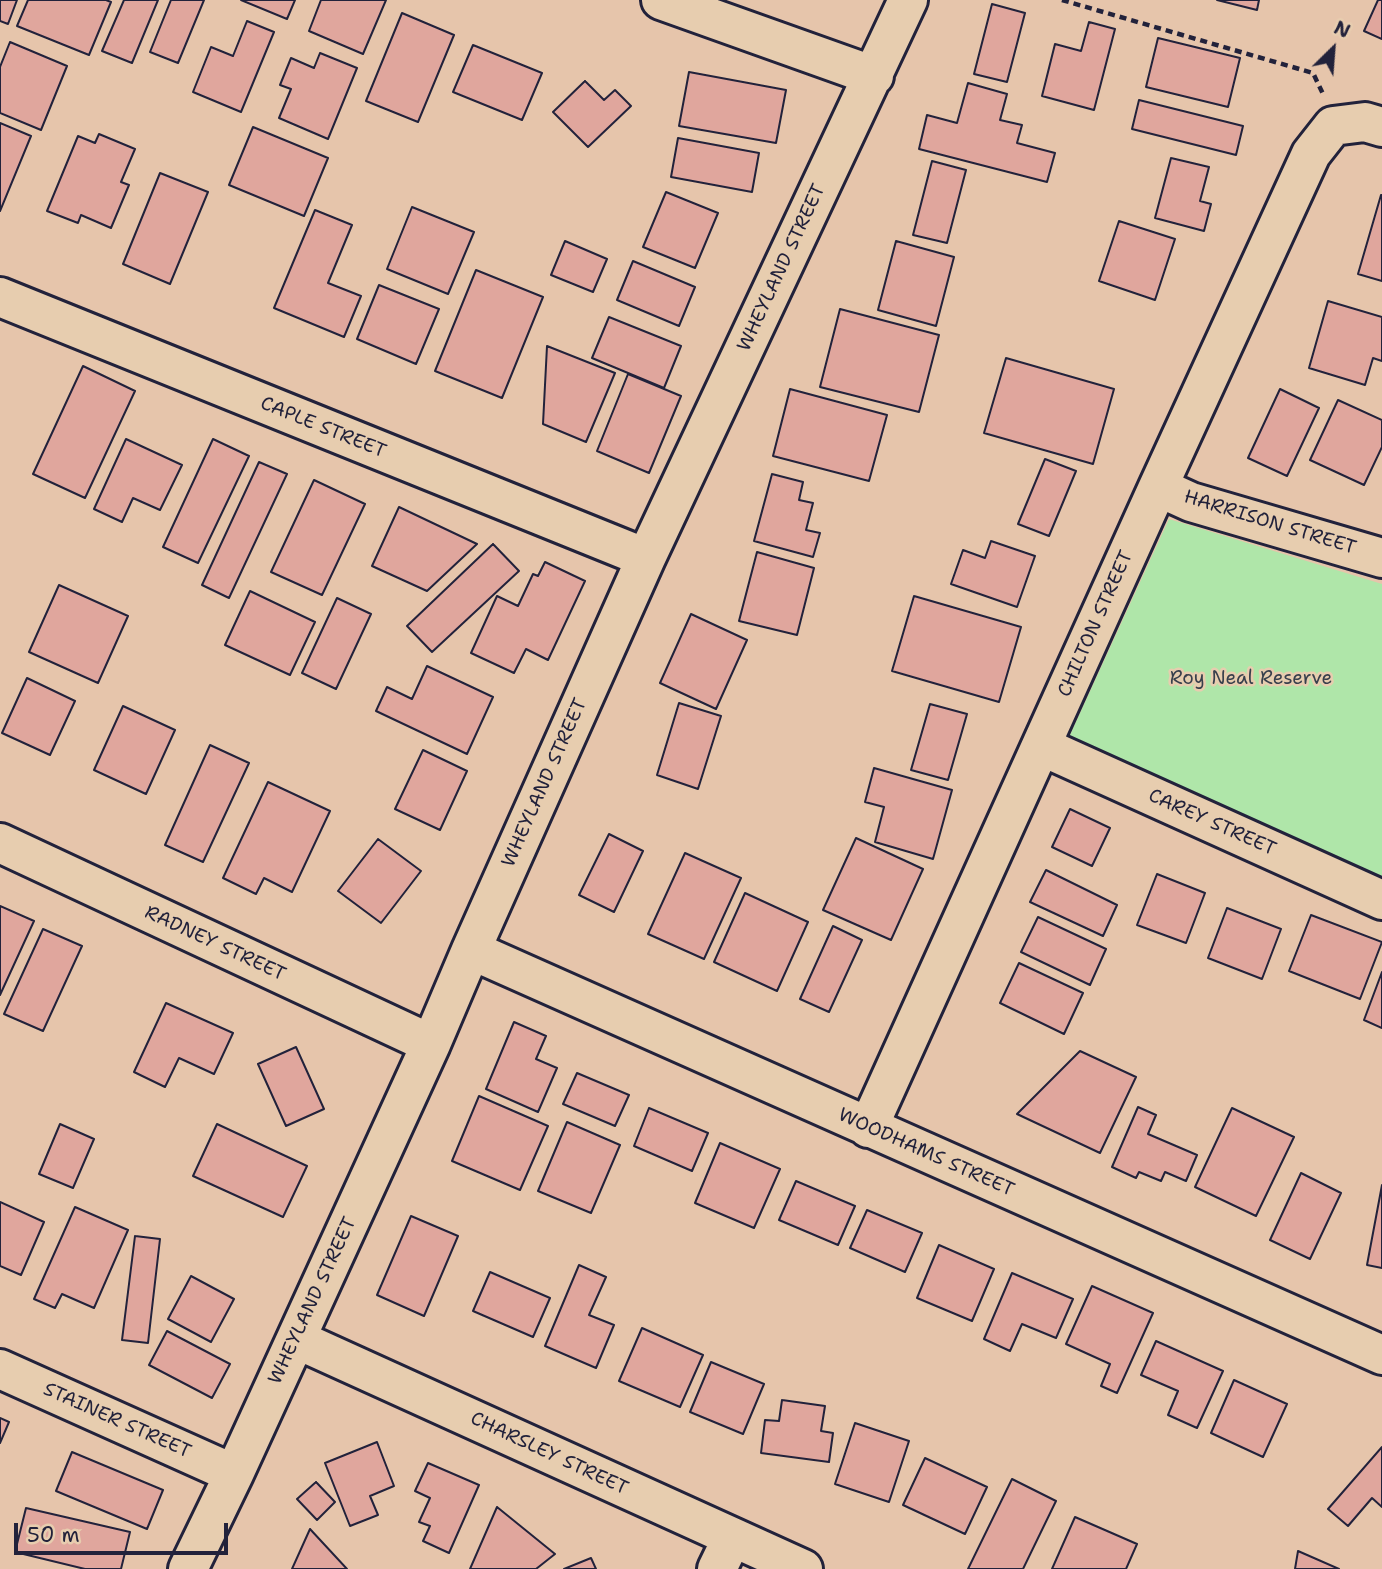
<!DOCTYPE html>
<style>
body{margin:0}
#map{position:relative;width:1382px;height:1569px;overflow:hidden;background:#e6c5ab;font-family:"Shantell Sans",sans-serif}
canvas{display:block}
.north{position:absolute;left:1298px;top:14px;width:70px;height:70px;-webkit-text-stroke:5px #e7cdaf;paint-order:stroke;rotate:25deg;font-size:19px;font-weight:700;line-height:28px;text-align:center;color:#22223b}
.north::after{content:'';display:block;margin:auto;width:24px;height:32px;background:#22223b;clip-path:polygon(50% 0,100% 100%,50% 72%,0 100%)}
.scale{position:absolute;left:14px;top:1523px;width:214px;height:32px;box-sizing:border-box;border:4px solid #22223b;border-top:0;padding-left:9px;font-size:21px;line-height:24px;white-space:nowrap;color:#22223b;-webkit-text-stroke:5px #e7cdaf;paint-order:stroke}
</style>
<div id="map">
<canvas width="1382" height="1569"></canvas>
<div class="north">N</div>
<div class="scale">50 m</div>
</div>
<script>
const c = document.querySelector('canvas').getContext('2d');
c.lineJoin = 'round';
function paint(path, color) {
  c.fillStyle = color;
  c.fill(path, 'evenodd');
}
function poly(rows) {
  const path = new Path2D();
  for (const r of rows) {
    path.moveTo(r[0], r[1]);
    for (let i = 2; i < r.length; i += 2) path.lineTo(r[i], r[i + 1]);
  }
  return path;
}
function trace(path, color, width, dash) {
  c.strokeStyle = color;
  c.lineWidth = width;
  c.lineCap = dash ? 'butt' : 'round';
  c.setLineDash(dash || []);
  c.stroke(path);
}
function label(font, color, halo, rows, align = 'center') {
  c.font = font + ' "Shantell Sans",sans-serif';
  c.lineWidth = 5;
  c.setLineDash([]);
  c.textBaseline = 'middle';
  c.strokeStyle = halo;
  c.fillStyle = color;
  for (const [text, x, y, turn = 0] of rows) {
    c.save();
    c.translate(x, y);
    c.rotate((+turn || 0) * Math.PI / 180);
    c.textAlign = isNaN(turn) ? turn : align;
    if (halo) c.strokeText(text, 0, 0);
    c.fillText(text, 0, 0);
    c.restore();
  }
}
paint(poly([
 [1169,519,1382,584,1382,878,1069,737]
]), '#afe6a9');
const building = poly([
 [0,0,17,0,8,24,0,21,0,0],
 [28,0,106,0,111,2,89,55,17,26,28,0],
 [124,0,158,0,132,63,102,51,124,0],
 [171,0,204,0,178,63,150,52,171,0],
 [241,0,295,0,287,19,241,0],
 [321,0,386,0,363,54,309,31,321,0],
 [1217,0,1259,0,1257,10,1217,0],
 [1378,0,1382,0,1382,39,1364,31,1378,0],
 [992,4,1025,13,1007,82,974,74,992,4],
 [402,13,454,35,418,122,366,101,402,13],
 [247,21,274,32,241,112,193,92,211,47,233,56,247,21],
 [1089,22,1115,29,1094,110,1042,96,1055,44,1081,51,1089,22],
 [1158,38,1240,58,1228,107,1146,87,1158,38],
 [10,42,67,66,41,130,0,113,0,67,10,42],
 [473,45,542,73,522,120,453,92,473,45],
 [320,53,357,68,328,139,279,118,291,89,280,85,291,58,314,68,320,53],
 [689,72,786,90,776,143,679,126,689,72],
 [585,81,604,100,615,90,631,106,588,147,553,112,585,81],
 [968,83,1007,94,1000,120,1022,125,1017,143,1055,153,1047,182,919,149,927,115,957,123,968,83],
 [1139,100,1243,126,1236,155,1132,129,1139,100],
 [0,123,31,136,0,211,0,123],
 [253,127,328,158,304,216,229,185,253,127],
 [99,134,135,149,121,182,129,185,111,228,81,215,78,223,47,211,78,136,95,143,99,134],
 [678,138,759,153,752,192,671,177,678,138],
 [1171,158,1209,167,1200,201,1211,204,1204,231,1155,218,1171,158],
 [932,161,966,170,947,243,913,235,932,161],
 [160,173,208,192,170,284,123,264,160,173],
 [666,192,718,213,695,268,643,247,666,192],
 [1381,195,1382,195,1382,281,1358,274,1381,195],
 [412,207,474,232,448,294,387,269,412,207],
 [315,210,352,225,328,283,361,296,344,337,274,308,315,210],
 [1119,221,1175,239,1155,300,1099,281,1119,221],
 [565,241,607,259,593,292,551,275,565,241],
 [896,241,954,257,936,326,878,310,896,241],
 [633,261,695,287,679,326,617,300,633,261],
 [476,270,543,297,502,398,435,371,476,270],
 [379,285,439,309,416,364,357,339,379,285],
 [1328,301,1382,317,1382,361,1373,358,1365,385,1309,368,1328,301],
 [840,309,939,335,919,412,820,387,840,309],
 [609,317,681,346,664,388,592,358,609,317],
 [547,346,615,373,586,442,543,424,547,346],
 [1006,358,1114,389,1093,464,984,433,1006,358],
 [83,366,135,391,85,498,33,474,83,366],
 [628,374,681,396,649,473,597,451,628,374],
 [790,389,887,415,869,481,773,456,790,389],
 [1280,389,1319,408,1287,476,1248,458,1280,389],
 [1338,400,1382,420,1382,447,1364,485,1310,460,1338,400],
 [126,439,182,465,160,510,133,498,122,522,94,509,126,439],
 [213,439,249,456,198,563,163,547,213,439],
 [1045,459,1076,471,1049,536,1018,524,1045,459],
 [259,462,287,474,229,598,202,585,259,462],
 [772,474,803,482,799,500,813,503,806,530,820,533,813,557,754,541,772,474],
 [314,480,365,504,322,595,271,572,314,480],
 [399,507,477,544,427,591,372,566,399,507],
 [991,541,1035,556,1017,607,951,584,963,550,985,558,991,541],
 [493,544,519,571,432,652,407,626,493,544],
 [757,552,814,568,797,635,739,621,757,552],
 [545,562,585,581,548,660,526,649,514,673,471,653,497,596,518,606,533,574,538,576,545,562],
 [59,585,128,616,98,683,29,652,59,585],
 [250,591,315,622,290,675,225,645,250,591],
 [914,596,1021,627,999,702,892,671,914,596],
 [337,598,371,614,336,689,302,673,337,598],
 [691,614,747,640,716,709,660,683,691,614],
 [427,666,493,697,467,754,376,711,387,687,412,699,427,666],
 [27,678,75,701,50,755,2,733,27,678],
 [679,703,721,716,698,789,657,775,679,703],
 [930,704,967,714,948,780,911,770,930,704],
 [123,706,175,730,146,794,94,770,123,706],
 [210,745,249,763,203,862,165,845,210,745],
 [423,750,467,771,440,830,395,809,423,750],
 [874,768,952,790,933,859,875,842,884,807,865,802,874,768],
 [268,782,330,811,292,892,264,878,256,894,223,878,268,782],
 [1070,809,1110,828,1092,866,1052,847,1070,809],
 [609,834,643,851,614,912,579,895,609,834],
 [856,838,923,869,891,940,823,910,856,838],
 [378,839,421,871,381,923,338,891,378,839],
 [685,853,741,878,704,959,648,934,685,853],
 [1046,870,1117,905,1103,936,1030,902,1046,870],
 [1157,874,1205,893,1186,943,1137,925,1157,874],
 [745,893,808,922,777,991,714,962,745,893],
 [0,906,34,921,0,995,0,906],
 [1227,908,1281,929,1262,979,1208,958,1227,908],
 [1311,915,1382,942,1360,999,1289,971,1311,915],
 [1038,917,1106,949,1090,985,1021,952,1038,917],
 [833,926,862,940,829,1012,800,999,833,926],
 [43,929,82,946,43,1031,4,1014,43,929],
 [1019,963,1083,993,1064,1034,1000,1003,1019,963],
 [1382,972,1382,1028,1364,1020,1382,972],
 [166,1003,233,1033,214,1074,179,1058,165,1087,134,1072,166,1003],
 [514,1022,546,1036,536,1059,557,1068,538,1112,486,1089,514,1022],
 [296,1047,324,1109,286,1126,258,1064,296,1047],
 [1080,1051,1136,1077,1100,1153,1017,1114,1080,1051],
 [577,1073,629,1095,615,1126,563,1104,577,1073],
 [479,1096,548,1126,520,1190,452,1161,479,1096],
 [1138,1107,1156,1115,1148,1134,1197,1155,1186,1181,1165,1172,1161,1181,1139,1172,1136,1178,1112,1167,1138,1107],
 [649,1108,708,1133,692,1171,634,1146,649,1108],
 [1232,1108,1294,1137,1256,1216,1195,1187,1232,1108],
 [567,1122,620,1145,591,1213,538,1191,567,1122],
 [60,1124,94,1139,73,1188,39,1174,60,1124],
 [217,1124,307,1166,283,1217,193,1176,217,1124],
 [720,1143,780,1169,754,1228,695,1203,720,1143],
 [1301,1173,1341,1193,1310,1259,1270,1240,1301,1173],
 [796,1181,855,1206,838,1245,779,1220,796,1181],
 [1382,1185,1382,1268,1367,1265,1382,1185],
 [0,1202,44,1222,21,1275,0,1266,0,1202],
 [75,1207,128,1230,94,1308,62,1294,55,1308,34,1299,75,1207],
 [867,1210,922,1233,905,1272,850,1248,867,1210],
 [411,1216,458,1236,424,1316,377,1295,411,1216],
 [135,1236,160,1239,148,1343,122,1340,135,1236],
 [939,1245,994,1269,972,1321,917,1298,939,1245],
 [579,1265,606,1277,589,1315,614,1325,596,1368,545,1346,579,1265],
 [490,1272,550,1298,533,1337,473,1311,490,1272],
 [1012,1273,1073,1299,1056,1338,1022,1324,1010,1351,984,1339,1012,1273],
 [191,1276,234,1299,211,1342,168,1319,191,1276],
 [1092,1286,1153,1313,1117,1393,1101,1386,1110,1364,1066,1344,1092,1286],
 [642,1328,703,1355,680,1407,619,1381,642,1328],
 [167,1331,230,1364,212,1398,149,1365,167,1331],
 [1156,1341,1223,1371,1197,1428,1168,1415,1178,1391,1141,1375,1156,1341],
 [711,1362,764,1384,743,1434,690,1412,711,1362],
 [1234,1380,1287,1404,1263,1457,1211,1433,1234,1380],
 [782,1400,825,1406,821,1431,833,1433,829,1462,761,1453,765,1420,779,1421,782,1400],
 [0,1418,9,1422,0,1443,0,1418],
 [855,1423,909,1441,889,1502,835,1484,855,1423],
 [377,1442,394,1486,370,1496,378,1515,350,1526,325,1463,377,1442],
 [1382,1447,1382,1507,1372,1498,1348,1526,1328,1509,1382,1447],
 [72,1452,163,1490,147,1529,56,1491,72,1452],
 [925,1458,987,1487,965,1534,903,1505,925,1458],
 [428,1463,479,1485,449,1553,423,1541,430,1526,419,1522,430,1498,415,1491,428,1463],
 [1012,1479,1056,1501,1023,1569,968,1569,1012,1479],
 [316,1482,335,1502,317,1520,297,1499,316,1482],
 [497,1507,555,1554,536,1569,470,1569,497,1507],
 [26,1508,130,1532,121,1569,85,1569,15,1552,26,1508],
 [1075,1517,1137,1544,1126,1569,1052,1569,1075,1517],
 [310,1529,347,1569,292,1569,310,1529],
 [1298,1551,1339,1569,1295,1569,1298,1551],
 [591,1558,596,1569,564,1569,591,1558]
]);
paint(building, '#e0a69d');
trace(building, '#22223b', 2);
const minor = poly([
 [661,0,874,76],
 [0,297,646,558],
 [1158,487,1191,502,1382,558],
 [1041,746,1382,900],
 [0,843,431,1044],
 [471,950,1382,1355],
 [868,1128,1158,487,1311,154,1333,126,1365,122,1382,127],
 [296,1339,803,1569],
 [0,1369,234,1474],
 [188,1569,234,1474,431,1044,471,950,646,558,908,0],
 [717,1569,732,1538]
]);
trace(minor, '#22223b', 44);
trace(poly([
 [1062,0,1313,73,1324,96]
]), '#22223b', 4.5, [7, 5]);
trace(minor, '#e7cdaf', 38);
label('19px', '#22223b', '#e7cdaf', [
 ["WHEYLAND STREET",782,268,-65],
 ["CAPLE STREET",323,428,22],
 ["HARRISON STREET",1270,523,17],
 ["CHILTON STREET",1096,624,-66],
 ["WHEYLAND STREET",545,783,-66],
 ["CAREY STREET",1212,823,24],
 ["RADNEY STREET",215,944,25],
 ["WOODHAMS STREET",926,1153,24],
 ["WHEYLAND STREET",313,1301,-65],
 ["STAINER STREET",117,1421,24],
 ["CHARSLEY STREET",549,1454,25]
]);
label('19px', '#373f4c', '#e7cdaf', [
 ["Roy Neal Reserve",1251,679]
]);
</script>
